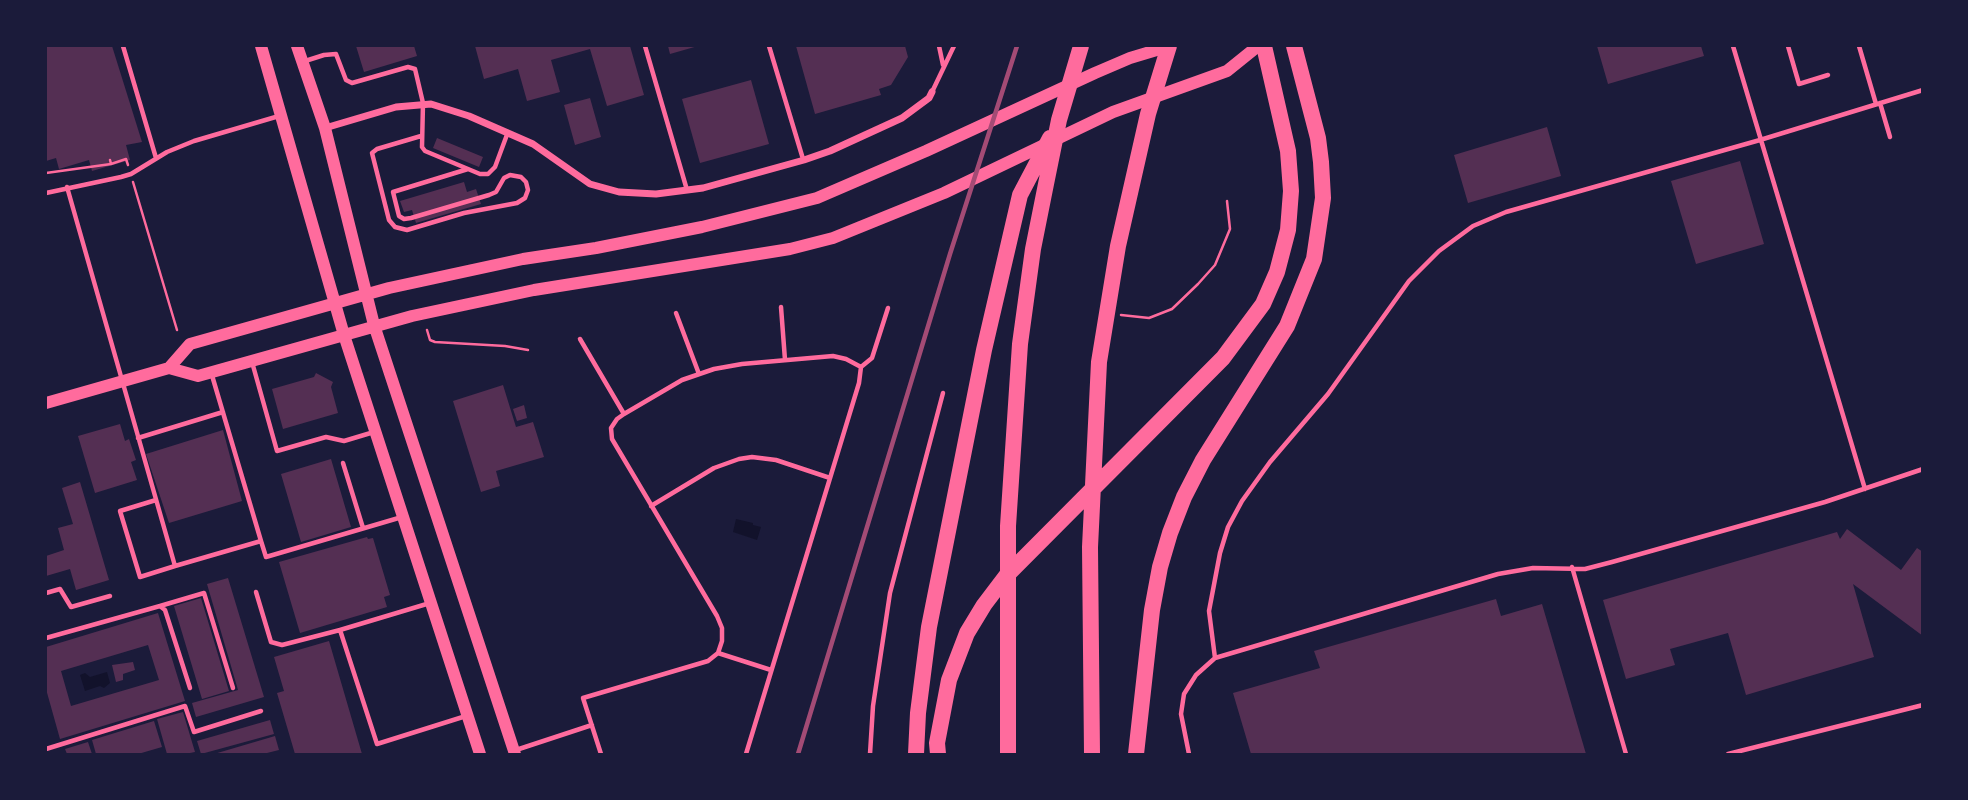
<!DOCTYPE html>
<style>
body{margin:0}
#map{position:relative;width:1968px;height:800px;overflow:hidden;background:#1b1b3a;font-family:Barlow,sans-serif}
canvas{display:block}
.frame{position:absolute;inset:0;border:47px solid #1b1b3a;pointer-events:none}
</style>
<div id="map">
<canvas width="1968" height="800"></canvas>
<div class="frame"></div>
</div>
<script>
const c = document.querySelector('canvas').getContext('2d');
c.lineJoin = 'round';
function paint(path, color) {
  c.fillStyle = color;
  c.fill(path, 'evenodd');
}
function poly(rows) {
  const path = new Path2D();
  for (const r of rows) {
    path.moveTo(r[0], r[1]);
    for (let i = 2; i < r.length; i += 2) path.lineTo(r[i], r[i + 1]);
  }
  return path;
}
function trace(path, color, width, dash) {
  c.strokeStyle = color;
  c.lineWidth = width;
  c.lineCap = dash ? 'butt' : 'round';
  c.setLineDash(dash || []);
  c.stroke(path);
}
paint(poly([
 [736,519,753,523,753,525,761,527,757,540,733,532],
 [107,672,110,683,104,688,100,686,85,691,80,675,85,673,90,677]
]), '#12122b');
paint(poly([
 [46,46,112,46,142,142,126,145,130,160,92,171,89,160,59,169,56,158,46,161],
 [356,46,414,46,417,56,364,72],
 [475,46,630,46,644,95,607,106,590,49,551,60,560,92,527,101,518,69,484,79],
 [668,46,698,46,670,54],
 [796,46,905,46,908,57,891,85,879,89,881,95,815,114],
 [1597,46,1701,46,1704,56,1608,84],
 [751,80,769,144,700,163,682,99],
 [590,98,601,137,575,145,564,105],
 [1547,127,1561,176,1468,203,1454,155],
 [437,138,483,157,479,167,433,148],
 [1740,161,1764,244,1696,264,1671,181],
 [464,182,467,192,476,189,481,204,416,223,412,210,404,212,400,201],
 [316,373,333,382,331,387,338,413,283,429,272,389,314,377],
 [503,385,516,427,533,422,544,457,496,471,500,486,481,492,453,401],
 [524,405,527,418,517,421,513,409],
 [120,424,125,441,129,439,136,460,131,462,137,480,95,493,78,436],
 [223,430,242,501,169,523,146,454],
 [331,459,351,527,301,542,281,474],
 [80,482,109,580,76,590,70,569,46,576,46,556,64,550,58,528,73,524,62,488],
 [1847,529,1901,570,1917,548,1923,552,1923,636,1853,584,1874,657,1746,695,1728,633,1670,649,1675,665,1626,679,1603,600,1837,532,1840,539],
 [367,537,368,539,373,538,390,595,384,597,387,607,300,633,279,562],
 [228,578,264,697,196,717,192,703,238,690,207,584],
 [201,598,229,691,202,699,174,606],
 [1496,599,1501,616,1542,604,1586,754,1251,754,1233,693,1320,668,1314,651],
 [158,613,185,701,60,739,46,689,46,647],
 [148,645,159,680,71,706,61,671],
 [329,641,362,754,295,754,277,693,284,691,274,657],
 [133,662,135,670,123,674,123,680,116,682,112,665],
 [183,712,195,752,185,754,167,754,157,719],
 [270,720,274,734,201,754,197,741],
 [154,721,162,747,138,754,96,754,92,740],
 [275,736,279,750,263,754,214,754],
 [88,742,92,754,67,754,65,749]
]), '#542f53');
trace(poly([
 [110,160,111,164,126,159,128,165],
 [46,173,111,164],
 [133,182,177,330],
 [1121,315,1149,318,1172,309,1198,284,1215,265,1230,229,1227,201],
 [427,330,430,340,435,342,505,346,528,350]
]), '#ff6b9d', 2.5);
trace(poly([
 [123,46,156,158],
 [645,46,687,190],
 [769,46,803,159],
 [939,46,943,65],
 [1733,46,1865,489],
 [1788,46,1799,84,1828,75],
 [1859,46,1876,104],
 [302,62,324,55,336,54,346,80,352,83,408,67,415,69,423,103,422,147,425,151,480,174,488,174,495,167,508,132],
 [932,92,954,46],
 [1880,103,1890,137],
 [421,136,377,149,372,153,389,220,395,227,407,230,464,213,517,203,525,198,528,190,526,182,521,177,510,175,504,178,496,192,489,195,411,218,404,219,399,216,393,192,468,169],
 [67,187,175,566,261,541,266,557,402,517],
 [46,193,121,177,131,174,167,152,194,141,279,116],
 [781,307,785,360],
 [676,313,699,374],
 [580,339,624,414],
 [252,362,277,451,326,437,344,441,374,432],
 [211,372,261,541],
 [138,438,223,412],
 [343,463,363,528],
 [156,500,120,511,140,577,175,566],
 [651,506,714,468,739,459,752,457,776,460,830,478],
 [1572,567,1626,754],
 [256,592,271,642,282,645,340,630],
 [46,593,60,589,71,607,110,596],
 [430,603,340,630,377,744,466,716],
 [160,606,204,593,233,688],
 [46,638,160,606,165,610,190,688],
 [718,653,722,641,722,628,717,616,612,439,611,428,617,419,624,414,682,380,714,369,742,364,833,356,846,359,861,367],
 [1215,658,1209,611,1220,553,1228,527,1242,501,1270,462,1328,394,1409,281,1439,251,1473,226,1506,212,1760,140,1923,90],
 [46,749,185,706,194,732,261,711],
 [516,750,592,725],
 [601,754,583,698,708,661,718,653,771,670],
 [746,754,859,383,861,367,872,358,888,308],
 [870,754,873,706,890,593,943,393],
 [1189,754,1181,714,1184,694,1196,675,1215,658,1498,574,1533,568,1585,569,1612,562,1825,502,1923,469],
 [1728,754,1923,705]
]), '#ff6b9d', 4.5);
trace(poly([
 [325,128,396,107,431,104,469,116,533,144,590,184,619,192,656,194,703,188,804,160,830,151,902,118,929,98,932,92]
]), '#ff6b9d', 7);
trace(poly([
 [261,46,344,335,480,754],
 [297,46,325,128,374,325,515,754],
 [169,368,190,344,389,288,523,259,596,248,702,227,817,198,926,151,1095,73,1130,58,1170,46],
 [46,403,169,368,198,376,412,316,534,290,790,249,833,238,944,193,1113,112,1227,71,1258,46]
]), '#ff6b9d', 12);
trace(poly([
 [916,754,918,713,929,627,984,350,1020,195,1050,138],
 [938,754,937,743,949,680,967,633,984,605,1006,576,1223,358,1263,304,1277,272,1288,230,1291,191,1288,151,1264,46],
 [1008,754,1008,526,1020,344,1033,249,1046,184,1059,120,1081,46],
 [1092,754,1090,547,1099,362,1118,246,1148,114,1169,46],
 [1136,754,1152,610,1160,567,1170,533,1184,497,1203,460,1287,326,1314,259,1323,198,1321,162,1318,138,1294,46]
]), '#ff6b9d', 16);
trace(poly([
 [798,754,950,254,1017,46]
]), '#a44b75', 4.5);
</script>
